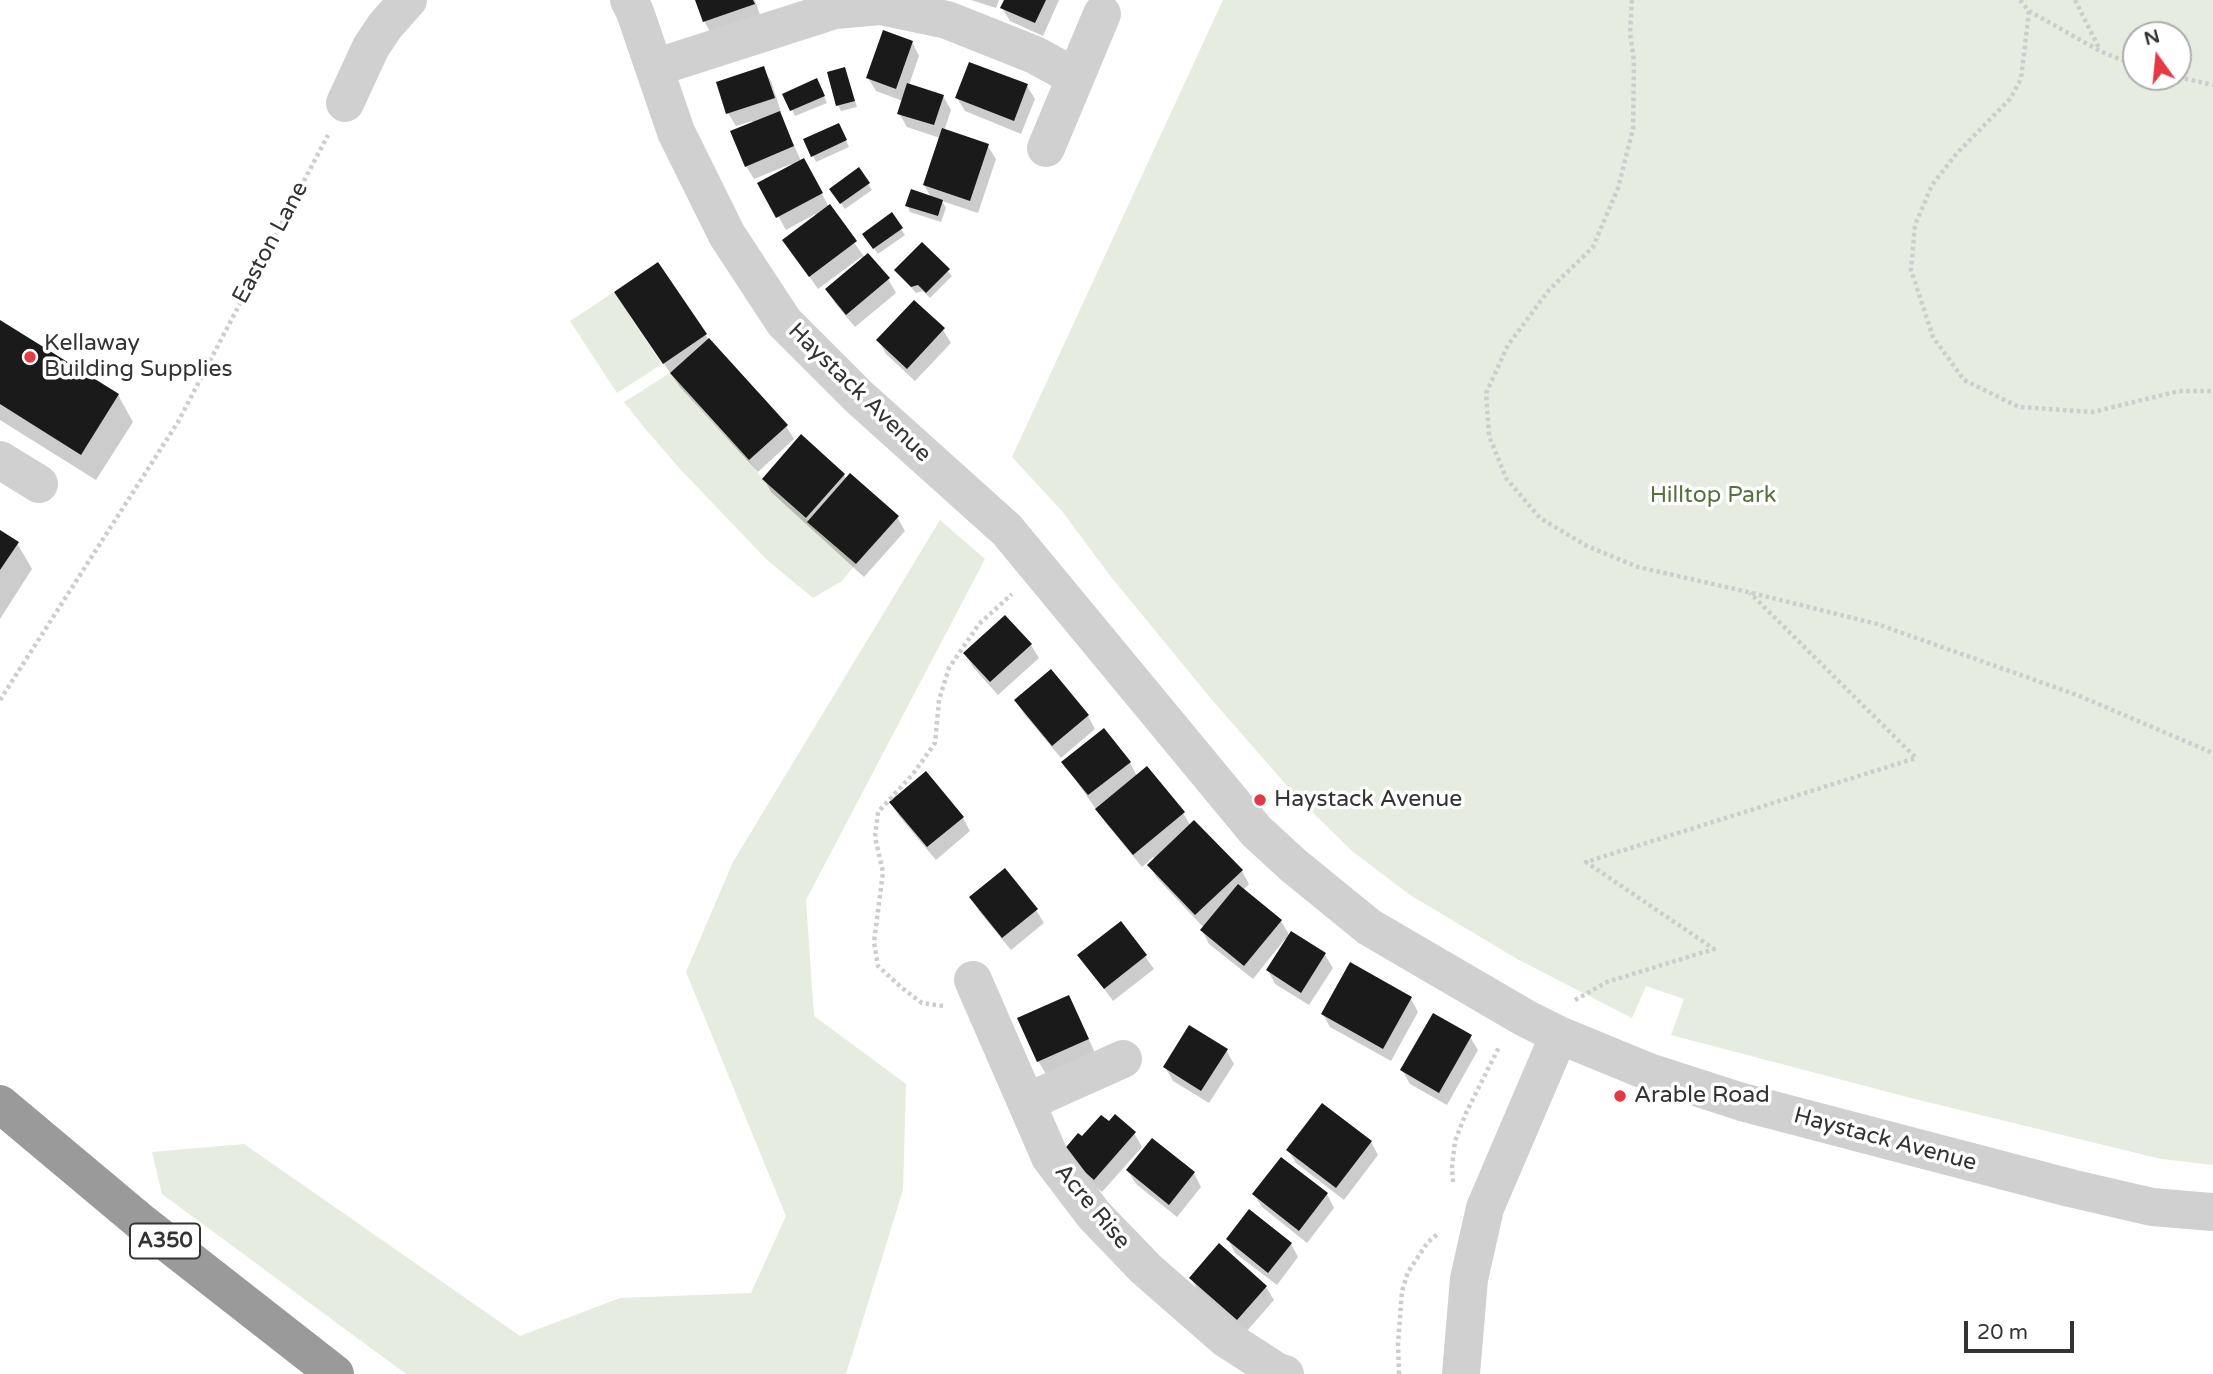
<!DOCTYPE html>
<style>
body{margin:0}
#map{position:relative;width:2213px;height:1374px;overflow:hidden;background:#fff;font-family:"Varela Round",sans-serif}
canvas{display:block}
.north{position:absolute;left:2122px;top:21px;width:70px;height:70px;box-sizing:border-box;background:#fff;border:2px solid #adadad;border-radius:50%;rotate:345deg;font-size:19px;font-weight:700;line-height:28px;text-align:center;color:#333}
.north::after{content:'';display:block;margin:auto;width:24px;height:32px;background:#e63946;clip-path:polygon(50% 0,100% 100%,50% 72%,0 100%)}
.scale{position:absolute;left:1964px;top:1321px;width:110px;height:32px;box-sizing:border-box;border:4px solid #333;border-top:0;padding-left:9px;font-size:21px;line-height:24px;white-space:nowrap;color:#333;-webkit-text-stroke:5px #fff;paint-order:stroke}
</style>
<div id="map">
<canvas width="2213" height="1374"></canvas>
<div class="north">N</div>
<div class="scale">20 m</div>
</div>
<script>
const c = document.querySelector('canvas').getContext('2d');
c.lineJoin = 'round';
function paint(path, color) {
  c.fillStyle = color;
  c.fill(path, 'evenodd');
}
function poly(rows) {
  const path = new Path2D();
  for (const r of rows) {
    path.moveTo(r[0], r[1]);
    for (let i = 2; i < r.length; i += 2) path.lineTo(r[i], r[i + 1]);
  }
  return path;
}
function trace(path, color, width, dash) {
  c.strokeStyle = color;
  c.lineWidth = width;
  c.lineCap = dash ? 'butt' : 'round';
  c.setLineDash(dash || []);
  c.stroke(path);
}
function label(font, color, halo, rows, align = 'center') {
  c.font = font + ' "Varela Round",sans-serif';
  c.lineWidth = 7;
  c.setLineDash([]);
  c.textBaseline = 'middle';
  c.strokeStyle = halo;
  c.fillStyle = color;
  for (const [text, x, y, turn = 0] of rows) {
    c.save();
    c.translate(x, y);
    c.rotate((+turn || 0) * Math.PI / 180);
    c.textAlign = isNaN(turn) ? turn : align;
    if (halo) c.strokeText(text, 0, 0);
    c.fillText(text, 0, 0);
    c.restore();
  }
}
paint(poly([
 [1223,0,2213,0,2213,1165,2161,1159,1911,1098,1671,1035,1684,999,1646,986,1632,1018,1519,960,1410,895,1352,851,1296,796,1213,701,1111,577,1062,511,1012,457],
 [2136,35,2178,35,2178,77,2136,77],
 [614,292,662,364,617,393,570,321],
 [670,373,708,417,749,460,762,479,856,564,842,581,813,598,767,560,681,470,648,432,624,402],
 [940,520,985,559,806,900,814,1016,906,1084,903,1190,846,1374,406,1374,162,1194,152,1152,244,1144,520,1336,620,1298,751,1293,786,1216,686,972,733,862]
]), '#e6ecdf');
paint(poly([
 [697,0,755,0,761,18,712,35,704,21],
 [971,0,999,0,996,8],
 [1006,0,1059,0,1043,36,1010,21,1002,8],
 [912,42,919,56,909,85,943,96,951,110,944,131,988,146,996,159,978,213,942,201,946,208,941,222,910,212,907,205,932,199,924,185,940,138,907,127,899,113,903,101,876,91,868,78],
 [763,68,771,81,781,112,779,112,801,161,804,160,829,207,865,258,888,279,896,293,855,327,835,303,827,290,863,259,861,257,818,289,784,240,816,216,815,214,786,230,760,184,792,166,791,164,754,179,746,166,753,124,752,121,736,126,728,113],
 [844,69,857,107,841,111,838,105],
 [1027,86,1035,99,1021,134,965,111,957,98],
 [820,87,827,103,795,116,785,94],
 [842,132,849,147,816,162,806,140],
 [868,184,872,190,845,209,835,195],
 [891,215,905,235,878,254,868,240],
 [922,244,952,276,930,298,923,291,916,293,896,270],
 [658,265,711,343,786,426,794,439,758,472,680,387,624,306],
 [0,322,118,395,133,422,96,480,0,420],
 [943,330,951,343,915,381,886,354,879,341],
 [844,475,847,480,897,517,905,531,864,577,771,492,764,479],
 [0,532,17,543,32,569,0,619],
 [1031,645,1039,658,998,695,973,667,965,654],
 [1016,701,1088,716,1095,729,1061,758,1024,714],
 [1063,762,1130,763,1137,776,1183,813,1191,826,1242,871,1249,884,1243,890,1281,921,1290,936,1325,955,1333,968,1309,1005,1275,984,1268,970,1287,940,1285,939,1253,979,1209,944,1202,930,1204,928,1157,878,1149,865,1155,859,1153,857,1142,867,1105,822],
 [926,774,963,818,970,831,936,860,899,816,891,803],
 [1005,871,1036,910,1044,923,1011,950,979,911,971,898],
 [1121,923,1154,969,1113,1001,1080,955],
 [1411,999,1418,1012,1391,1061,1330,1027,1323,1014],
 [1076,1011,1095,1053,1046,1074,1038,1061],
 [1470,1037,1478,1050,1447,1105,1410,1084,1402,1070],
 [1226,1050,1234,1064,1209,1103,1173,1081,1165,1067],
 [1134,1133,1142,1147,1102,1192,1071,1166,1083,1139],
 [1371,1142,1378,1155,1344,1200,1296,1163,1288,1150],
 [1128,1171,1194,1173,1201,1187,1177,1217,1136,1184],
 [1254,1194,1327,1194,1334,1208,1307,1243,1262,1207],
 [1228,1239,1291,1244,1298,1257,1277,1285,1235,1253],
 [1191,1278,1266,1287,1274,1300,1246,1332,1198,1291]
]), '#0003');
paint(poly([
 [695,0,753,0,755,4,703,22],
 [1004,0,1046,0,1035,23,1000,8],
 [883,30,913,41,896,89,866,78],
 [969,62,1028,84,1014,121,955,98],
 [764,66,775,98,726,114,716,82],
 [845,67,855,101,836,106,827,72],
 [817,78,825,96,790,111,782,94],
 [907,83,944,95,934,125,897,114],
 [780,111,794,146,745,167,730,131],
 [839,123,847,140,811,157,803,139],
 [942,128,989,144,970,201,923,185],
 [804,158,823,193,776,218,757,183],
 [859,167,870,183,840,204,829,189],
 [911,189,943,200,938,216,905,206],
 [830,204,857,241,809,277,782,240],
 [892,212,903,228,873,249,862,234],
 [922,242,950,269,926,293,918,285,911,287,894,270],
 [868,253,890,278,846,315,825,289],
 [658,262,707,334,663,364,614,292],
 [914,300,945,328,907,369,876,340],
 [0,320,119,394,81,455,0,404],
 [709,338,788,425,749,460,670,373],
 [801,434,845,474,806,518,762,479],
 [850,473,899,516,856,564,807,522],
 [0,530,19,542,0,570],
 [1005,615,1032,644,990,682,963,653],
 [1051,669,1089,715,1052,746,1014,700],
 [1104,728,1131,762,1088,795,1061,762],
 [1147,766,1185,812,1133,855,1095,809],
 [926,771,964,817,927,847,889,802],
 [1194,820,1243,870,1195,915,1147,865],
 [1005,868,1038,909,1002,938,969,897],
 [1238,884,1282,920,1244,966,1200,930],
 [1121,921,1147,955,1104,989,1077,955],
 [1291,931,1326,953,1301,993,1266,970],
 [1350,962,1412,997,1383,1049,1321,1014],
 [1069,995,1089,1039,1037,1062,1017,1018],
 [1433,1013,1472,1035,1439,1093,1400,1070],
 [1189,1025,1228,1049,1201,1091,1163,1067],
 [1322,1103,1372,1141,1336,1188,1286,1150],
 [1115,1114,1136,1132,1094,1180,1062,1152,1078,1133,1082,1136,1101,1115,1109,1121],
 [1152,1138,1195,1172,1169,1205,1126,1170],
 [1281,1157,1328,1193,1299,1231,1252,1194],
 [1249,1209,1292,1243,1268,1273,1226,1239],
 [1219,1243,1267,1286,1237,1320,1189,1278]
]), '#1a1a1a');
trace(poly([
 [1632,0,1630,33,1634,61,1633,129,1618,188,1593,247,1549,290,1508,345,1486,393,1489,436,1506,478,1540,518,1587,546,1638,567,1748,592,1877,624,2077,695,2213,753],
 [2020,0,2029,11,2100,51,2136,66],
 [2075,0,2100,50],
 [2029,11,2021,79,2010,99,1958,152,1932,185,1915,225,1911,270,1933,337,1964,380,2019,407,2093,412,2179,391,2213,391],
 [2178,77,2213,85],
 [0,700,178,422,328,135],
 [1575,1000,1607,982,1714,949,1586,862,1916,758,1750,593],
 [943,1006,922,1003,902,988,878,966,874,942,883,872,875,837,878,812,913,774,935,743,939,700,949,668,979,624,1012,594],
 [1453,1182,1452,1167,1455,1141,1466,1113,1499,1047],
 [1399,1374,1398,1344,1402,1291,1408,1272,1428,1242,1439,1233]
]), '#cdcdcd', 4.5, [3.5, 3.5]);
trace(poly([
 [629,0,635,12,676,132,727,235,784,322,859,397,1007,530,1256,831,1293,865,1369,927,1525,1018,1559,1035,1649,1072,1742,1102,2070,1188,2152,1207,2213,1212],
 [654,68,835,10,880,6,947,20,1035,55,1075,77],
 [345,103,371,47,385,26,408,0],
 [1046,148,1102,14],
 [0,460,39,484],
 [973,980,1050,1157,1094,1215,1146,1269,1225,1338,1279,1373,1285,1374],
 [1027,1102,1123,1059],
 [1461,1374,1469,1279,1485,1208,1559,1035]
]), '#d0d0d0', 38);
trace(poly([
 [0,1104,142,1223,335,1374]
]), '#9a9a9a', 38);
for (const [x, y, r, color] of [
 [30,357,7,"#e63946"],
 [1260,800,7,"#e63946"],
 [1620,1096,7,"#e63946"]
]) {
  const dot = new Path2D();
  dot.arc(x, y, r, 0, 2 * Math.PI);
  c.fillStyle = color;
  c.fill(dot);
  trace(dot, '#fff', 2.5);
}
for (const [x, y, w] of [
 [165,1241,70]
]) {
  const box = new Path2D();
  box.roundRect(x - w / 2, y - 17.5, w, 35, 5);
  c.fillStyle = '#fff';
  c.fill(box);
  trace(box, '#333', 2);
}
label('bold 21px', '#333', null, [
 ["A350",165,1241]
]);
label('23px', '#333', '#fff', [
 ["Easton Lane",271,243,-62],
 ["Haystack Avenue",859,393,44],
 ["Haystack Avenue",1885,1140,15],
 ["Acre Rise",1092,1207,50]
]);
label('23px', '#333', '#fff', [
 ["Kellaway",44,344],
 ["Building Supplies",44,370],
 ["Haystack Avenue",1274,800],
 ["Arable Road",1634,1096]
], 'left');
label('23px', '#56703f', '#fff', [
 ["Hilltop Park",1713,496]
]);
</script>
